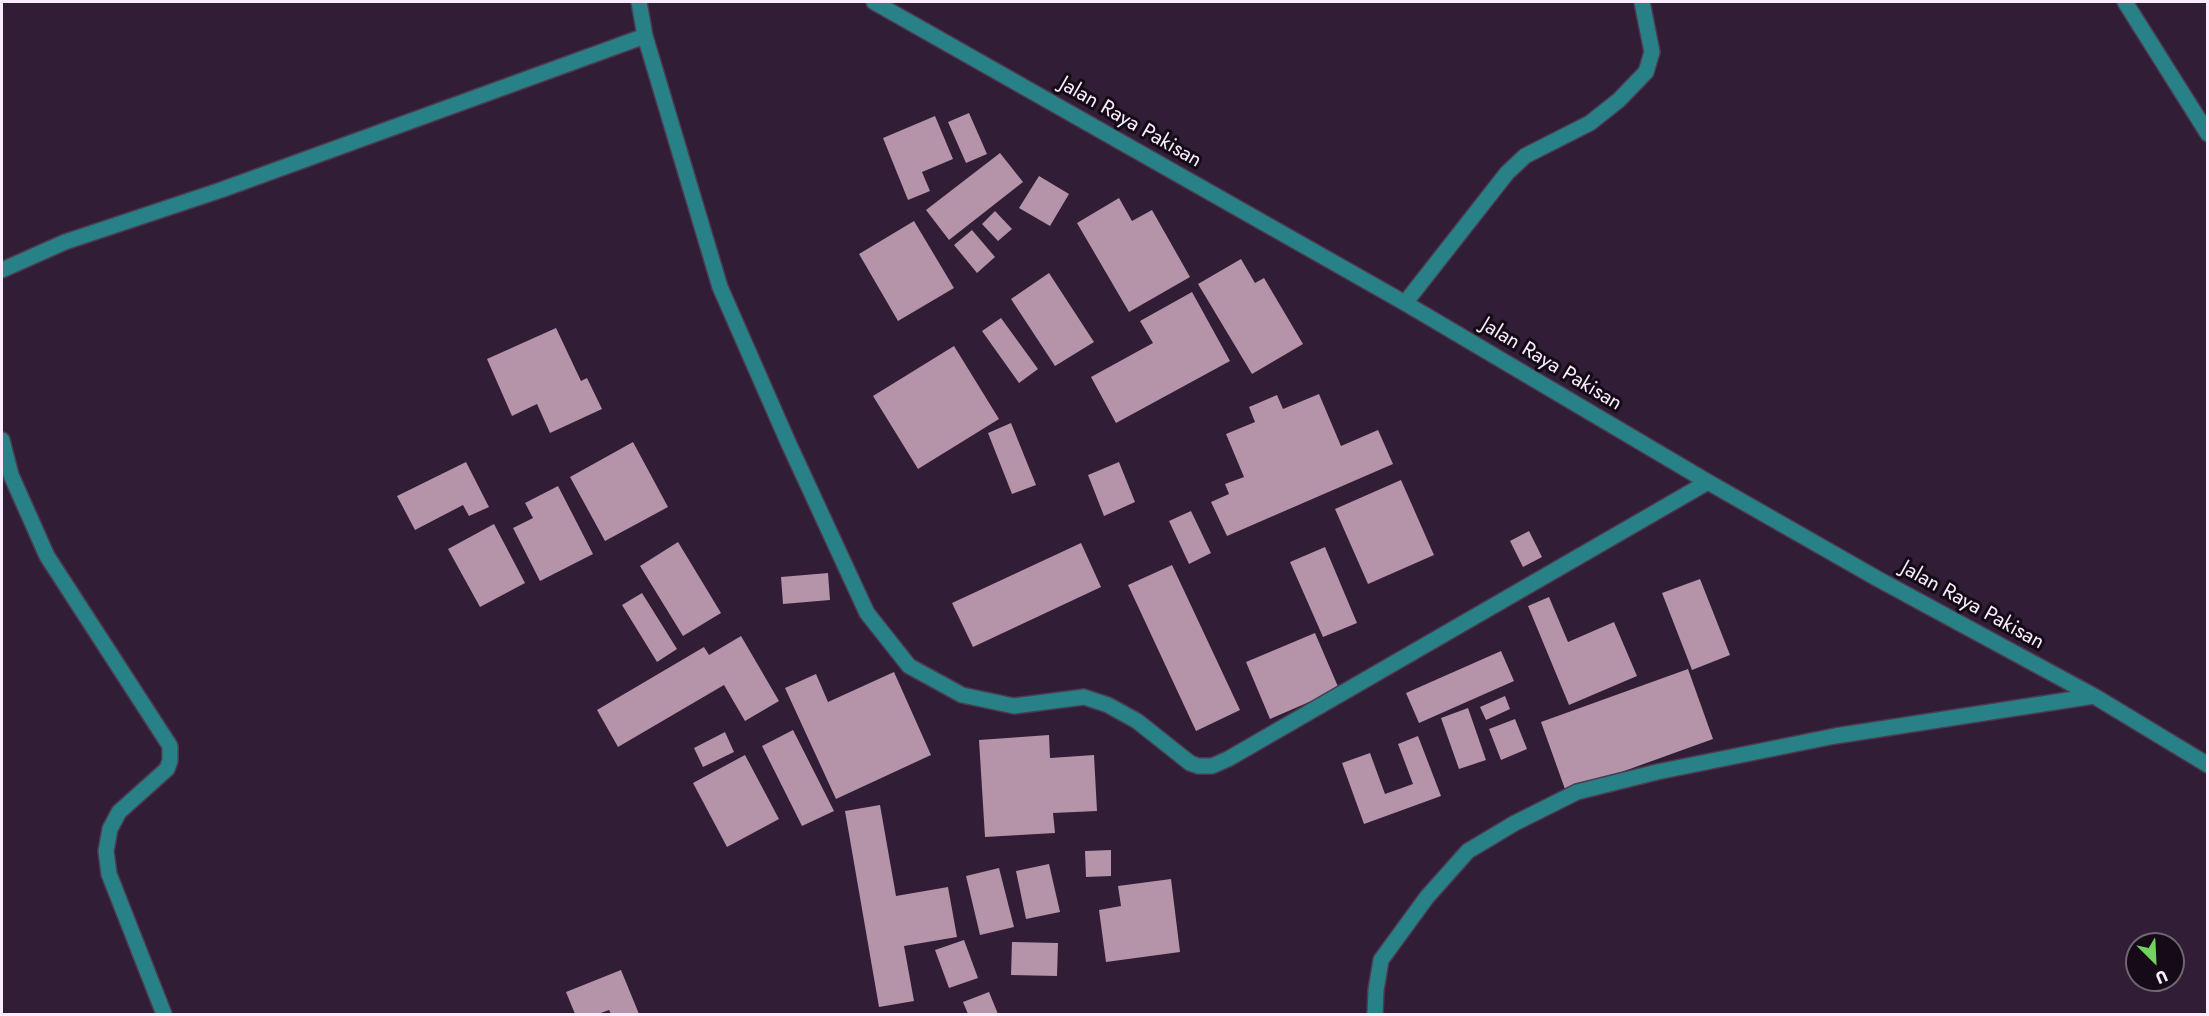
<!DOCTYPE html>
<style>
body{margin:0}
#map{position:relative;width:2209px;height:1016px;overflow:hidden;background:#311d35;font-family:Jost,sans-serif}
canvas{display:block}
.frame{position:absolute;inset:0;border:3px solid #f9ecfc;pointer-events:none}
.north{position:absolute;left:2125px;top:932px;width:60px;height:60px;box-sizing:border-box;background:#140b16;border:2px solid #706572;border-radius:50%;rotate:156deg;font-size:16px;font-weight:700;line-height:24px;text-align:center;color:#f9ecfc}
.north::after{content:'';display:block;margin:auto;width:21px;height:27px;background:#73d25d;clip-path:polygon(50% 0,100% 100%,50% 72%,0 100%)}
</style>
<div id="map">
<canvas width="2209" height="1016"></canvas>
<div class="frame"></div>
<div class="north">U</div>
</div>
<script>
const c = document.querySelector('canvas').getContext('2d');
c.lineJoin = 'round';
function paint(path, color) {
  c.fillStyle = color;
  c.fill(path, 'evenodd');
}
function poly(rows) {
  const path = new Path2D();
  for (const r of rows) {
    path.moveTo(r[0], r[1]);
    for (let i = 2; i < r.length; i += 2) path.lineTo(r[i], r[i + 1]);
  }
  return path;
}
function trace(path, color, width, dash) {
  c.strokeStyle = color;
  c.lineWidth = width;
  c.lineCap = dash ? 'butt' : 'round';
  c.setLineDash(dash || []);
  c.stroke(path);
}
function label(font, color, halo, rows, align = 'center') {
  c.font = font + ' Jost,sans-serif';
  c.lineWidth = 6;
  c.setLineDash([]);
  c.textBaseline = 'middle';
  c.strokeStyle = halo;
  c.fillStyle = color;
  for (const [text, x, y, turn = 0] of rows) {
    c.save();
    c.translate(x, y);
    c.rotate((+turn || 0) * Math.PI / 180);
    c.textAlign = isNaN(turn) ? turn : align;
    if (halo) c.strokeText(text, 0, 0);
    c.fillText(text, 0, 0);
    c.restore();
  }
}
paint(poly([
 [969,113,987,154,966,163,948,122],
 [935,116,953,159,922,172,930,191,908,200,883,138],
 [1000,153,1023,182,949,240,926,210],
 [1039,176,1069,194,1050,226,1019,208],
 [1119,198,1132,221,1152,210,1190,277,1129,312,1077,223],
 [995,211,1012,229,998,241,982,224],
 [914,221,954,288,898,321,859,254],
 [972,230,995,257,977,273,954,245],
 [1241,259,1255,283,1264,278,1303,344,1252,374,1198,284],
 [1049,273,1094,342,1055,366,1011,299],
 [1192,292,1230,361,1116,423,1091,377,1153,343,1140,321],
 [1001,318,1038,369,1019,383,982,331],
 [556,328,581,381,587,378,602,409,550,433,537,404,512,416,487,359],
 [954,346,999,419,918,469,873,396],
 [1319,394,1341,446,1378,430,1393,464,1227,536,1211,502,1229,494,1225,484,1244,477,1226,434,1255,422,1249,407,1277,395,1283,409],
 [1011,423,1036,485,1012,494,988,433],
 [633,442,668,507,605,541,570,477],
 [466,462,489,507,469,516,463,505,415,530,397,496],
 [1119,462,1135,502,1104,516,1088,475],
 [1401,480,1434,555,1368,584,1335,509],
 [558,486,593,554,540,581,513,528,533,518,525,503],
 [1191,511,1211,553,1189,564,1169,521],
 [494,524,525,583,480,607,448,549],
 [1529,531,1542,557,1523,567,1510,541],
 [678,542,721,613,683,636,640,566],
 [1081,543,1101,587,973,647,952,603],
 [1325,547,1357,623,1323,637,1290,562],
 [1172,565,1240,710,1196,731,1128,585],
 [828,573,830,600,783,604,781,577],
 [1700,579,1730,655,1692,670,1662,593],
 [642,593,677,649,657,662,622,605],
 [1549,597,1568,642,1614,622,1637,676,1569,705,1528,606],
 [1315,633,1339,689,1270,719,1246,662],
 [741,636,779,701,745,721,724,685,618,747,597,710,704,647,709,655],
 [1501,651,1514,681,1419,723,1406,693],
 [1688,669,1713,739,1566,792,1541,722],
 [894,672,931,755,836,799,785,688,816,674,828,702],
 [1505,696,1510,709,1486,720,1480,707],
 [1468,708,1486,760,1459,769,1441,718],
 [1515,719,1527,749,1501,760,1489,729],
 [793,730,834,811,802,826,762,746],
 [725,732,734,752,703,767,694,748],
 [1049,735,1050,758,1094,755,1097,811,1053,813,1055,833,985,837,979,740],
 [1418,736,1441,796,1364,824,1342,763,1370,753,1385,794,1413,784,1398,744],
 [745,755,779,819,727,847,693,783],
 [880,805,896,896,948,887,957,937,904,946,914,1001,879,1007,845,811],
 [1111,850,1111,876,1086,877,1085,851],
 [1049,864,1060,912,1026,919,1016,871],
 [999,868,1014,927,980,935,966,876],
 [1171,879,1180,952,1106,962,1099,910,1121,906,1118,886],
 [964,940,978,978,949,988,935,950],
 [1012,942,1058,943,1057,976,1011,975],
 [621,970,639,1014,611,1014,609,1010,598,1014,575,1014,566,992],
 [989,992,998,1014,968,1014,963,1002]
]), '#b593a8');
const minor = poly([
 [639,2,645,36,720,287,788,442,867,613,909,666,962,695,1014,706,1084,697,1108,705,1137,721,1190,763,1198,766,1212,766,1228,759,1708,482],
 [874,2,1405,303,1708,482,1878,579,2094,696,2208,765],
 [2125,2,2208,134],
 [2,270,65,242,221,190,645,36],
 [1405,303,1507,173,1525,156,1590,123,1619,100,1646,72,1652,52,1642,2],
 [2,440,11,475,47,556,170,746,170,761,167,769,119,812,110,829,106,851,109,874,164,1014],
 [1375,1014,1376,990,1381,960,1427,897,1468,851,1515,823,1577,792,1657,772,1835,736,2094,696]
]);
trace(minor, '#4d3a51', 18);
trace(minor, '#278186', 15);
label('21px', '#f9ecfc', '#140b16', [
 ["Jalan Raya Pakisan",1130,123,30],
 ["Jalan Raya Pakisan",1551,365,31],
 ["Jalan Raya Pakisan",1972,606,29]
]);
</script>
